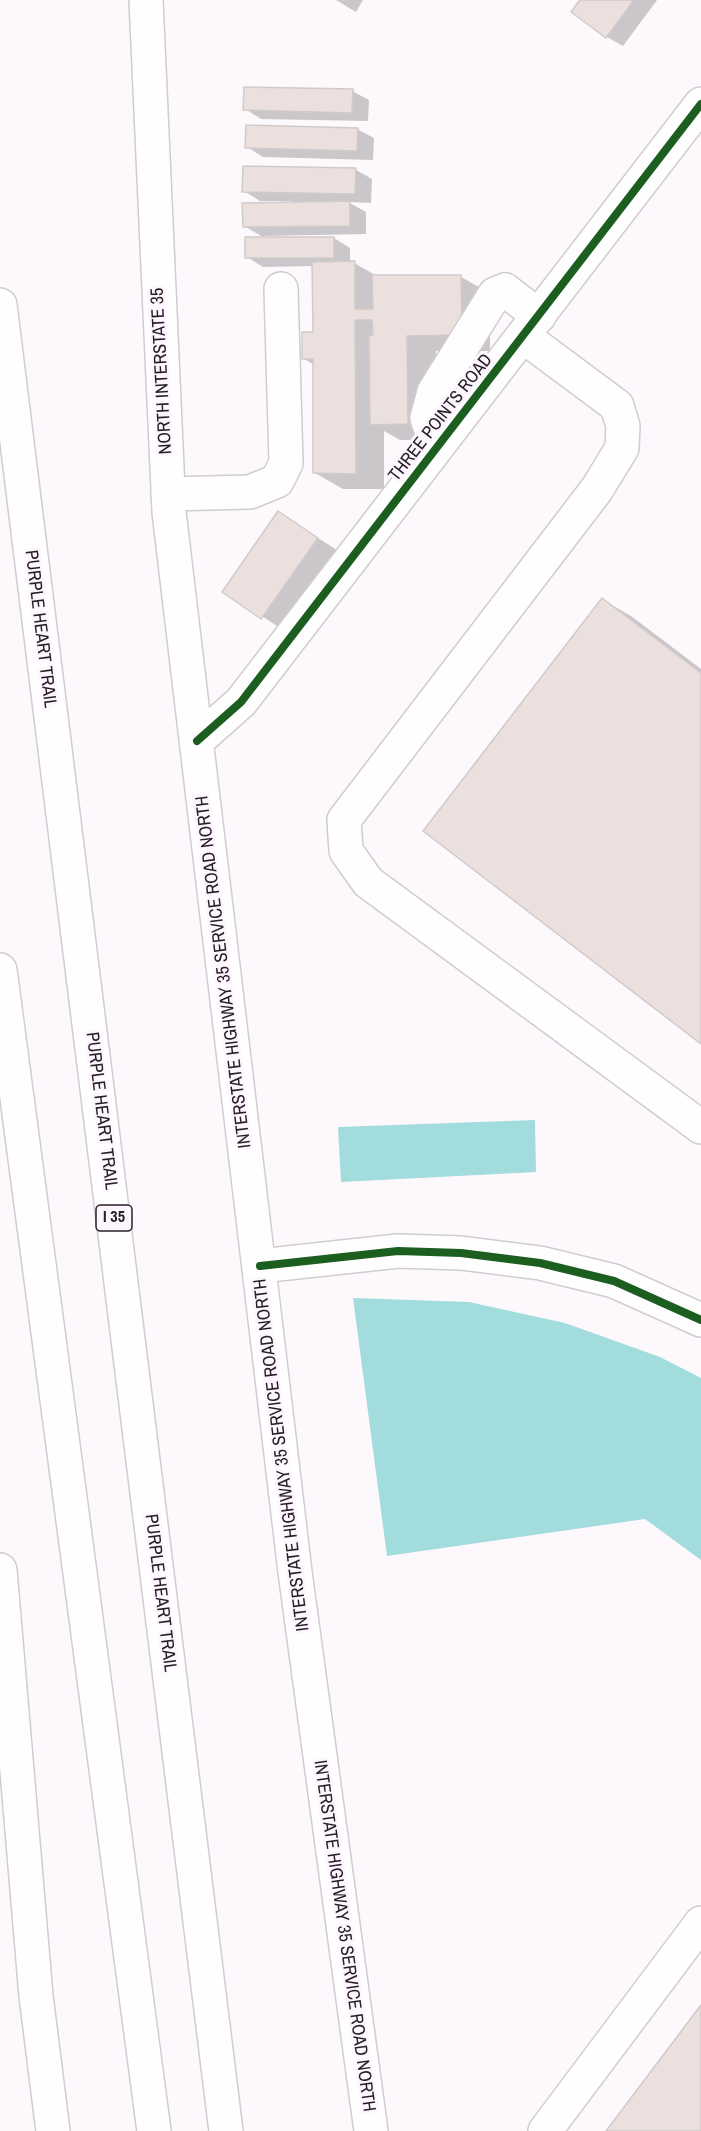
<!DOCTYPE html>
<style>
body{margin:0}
canvas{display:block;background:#fcf8fc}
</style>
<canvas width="701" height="2131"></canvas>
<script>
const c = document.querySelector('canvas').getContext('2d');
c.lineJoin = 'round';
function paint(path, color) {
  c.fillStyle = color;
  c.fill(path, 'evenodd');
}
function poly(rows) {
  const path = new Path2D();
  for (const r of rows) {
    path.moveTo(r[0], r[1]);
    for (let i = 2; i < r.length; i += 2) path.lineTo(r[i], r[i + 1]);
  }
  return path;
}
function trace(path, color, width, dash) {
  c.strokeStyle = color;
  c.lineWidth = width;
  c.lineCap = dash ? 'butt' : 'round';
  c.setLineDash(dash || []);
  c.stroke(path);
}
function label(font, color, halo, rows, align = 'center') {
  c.font = font + ' "Archivo Narrow",sans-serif';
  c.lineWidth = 6;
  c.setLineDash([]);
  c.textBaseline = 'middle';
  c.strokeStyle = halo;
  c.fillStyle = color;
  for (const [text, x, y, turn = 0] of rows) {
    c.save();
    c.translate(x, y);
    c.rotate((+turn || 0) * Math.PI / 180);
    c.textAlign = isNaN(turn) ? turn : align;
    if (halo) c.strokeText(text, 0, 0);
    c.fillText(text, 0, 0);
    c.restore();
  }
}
paint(poly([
 [535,1120,536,1172,341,1182,338,1127],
 [353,1298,469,1302,565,1323,660,1357,701,1378,701,1560,645,1519,387,1556]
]), '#a2dcdd');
paint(poly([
 [336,0,363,0,356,12],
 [582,0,657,0,623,46,607,37],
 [352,91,369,100,368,121,261,119,245,109],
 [357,129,374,138,373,160,263,157,247,147],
 [356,170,372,179,371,203,348,202,366,212,366,234,263,236,263,237,244,226,292,204,292,201,260,201,244,191],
 [334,238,350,248,350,263,354,263,379,277,461,277,490,293,490,351,436,351,436,440,400,440,384,431,384,489,343,489,315,473,314,365,303,358,314,334,314,266,263,267,247,257],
 [279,513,340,552,285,631,224,592],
 [603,600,631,616,701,669,701,1042]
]), '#0003');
const building = poly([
 [580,0,634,0,606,38,571,12,580,0],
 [244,87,353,89,352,113,243,110,244,87],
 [246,125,358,128,357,151,245,148,246,125],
 [243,166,356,168,355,194,242,192,243,166],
 [350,201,350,226,243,227,242,203,350,201],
 [245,237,334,237,334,258,245,258,245,237],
 [355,261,355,309,373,309,372,275,461,275,462,335,407,336,408,424,370,425,369,336,373,335,372,320,355,320,356,474,313,473,313,359,302,359,302,332,313,332,312,262,355,261],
 [278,511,318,538,261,619,222,592,278,511],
 [602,598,701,673,701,1044,423,831,602,598],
 [701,2005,701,2131,606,2131,701,2005]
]);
paint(building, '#ece0df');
trace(building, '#d1caca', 1.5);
const minor = poly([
 [523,336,617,406,623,426,622,448,597,489,344,820,346,851,368,882,701,1127],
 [437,447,427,418,434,392,495,294,505,290,539,316],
 [168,494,250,492,277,481,286,463,281,289],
 [197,741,241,702,701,104],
 [260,1266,398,1251,461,1253,540,1263,614,1281,701,1320],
 [545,2131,701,1923]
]);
const major = poly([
 [146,0,169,512,295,1572,371,2131]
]);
const highway = poly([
 [0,305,226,2131],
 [0,970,154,2131],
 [0,1570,36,1996,53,2131]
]);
trace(minor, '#d1ccd1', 36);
trace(major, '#d1ccd1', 36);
trace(highway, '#d1ccd1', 36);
trace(minor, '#fffeff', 33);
trace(major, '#fffeff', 33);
trace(highway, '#fffeff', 33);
trace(poly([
 [197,741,241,702,701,104],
 [260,1266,398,1251,461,1253,540,1263,614,1281,701,1320]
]), '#1b5e20', 8);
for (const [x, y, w] of [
 [114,1218,36]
]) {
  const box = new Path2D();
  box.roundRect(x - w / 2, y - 13, w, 26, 4.5);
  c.fillStyle = '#fdf6fe';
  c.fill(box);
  trace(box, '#262026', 1.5);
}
label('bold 16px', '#262026', null, [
 ["I 35",114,1218]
]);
label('18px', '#262026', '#fdf6fe', [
 ["NORTH INTERSTATE 35",162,371,-93],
 ["THREE POINTS ROAD",441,418,-52],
 ["PURPLE HEART TRAIL",40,629,83],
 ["INTERSTATE HIGHWAY 35 SERVICE ROAD NORTH",224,972,-97],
 ["PURPLE HEART TRAIL",101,1111,83],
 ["INTERSTATE HIGHWAY 35 SERVICE ROAD NORTH",282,1455,-97],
 ["PURPLE HEART TRAIL",160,1593,83],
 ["INTERSTATE HIGHWAY 35 SERVICE ROAD NORTH",344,1936,82]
]);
</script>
